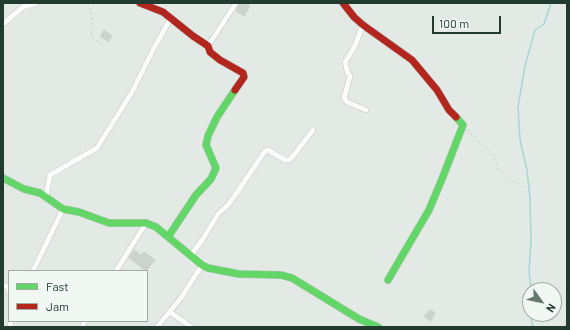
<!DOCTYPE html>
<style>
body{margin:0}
#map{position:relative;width:570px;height:330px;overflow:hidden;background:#e3e9e5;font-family:Barlow,sans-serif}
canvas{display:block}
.frame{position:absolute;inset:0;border:4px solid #213b2e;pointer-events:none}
.legend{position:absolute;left:8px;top:270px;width:140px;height:52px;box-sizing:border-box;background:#f1f8f3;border:1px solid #9eaca4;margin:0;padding:5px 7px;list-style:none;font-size:12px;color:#213b2e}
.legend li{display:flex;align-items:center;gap:8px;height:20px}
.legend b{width:20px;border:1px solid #9eaca4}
.north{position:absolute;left:522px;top:282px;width:40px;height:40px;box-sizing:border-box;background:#f1f8f3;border:1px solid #9eaca4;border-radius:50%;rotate:123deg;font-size:11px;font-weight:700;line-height:16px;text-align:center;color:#213b2e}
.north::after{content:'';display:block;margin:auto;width:14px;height:18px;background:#65786e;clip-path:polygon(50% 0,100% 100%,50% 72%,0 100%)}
.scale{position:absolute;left:432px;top:16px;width:69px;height:18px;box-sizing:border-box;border:2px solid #213b2e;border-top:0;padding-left:5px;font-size:12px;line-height:14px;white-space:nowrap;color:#213b2e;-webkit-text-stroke:3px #f1f8f3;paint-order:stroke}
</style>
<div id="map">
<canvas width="570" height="330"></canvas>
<div class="frame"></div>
<ul class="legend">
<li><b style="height:5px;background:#63d668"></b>Fast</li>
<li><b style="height:5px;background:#b3261e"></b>Jam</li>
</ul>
<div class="north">N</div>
<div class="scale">100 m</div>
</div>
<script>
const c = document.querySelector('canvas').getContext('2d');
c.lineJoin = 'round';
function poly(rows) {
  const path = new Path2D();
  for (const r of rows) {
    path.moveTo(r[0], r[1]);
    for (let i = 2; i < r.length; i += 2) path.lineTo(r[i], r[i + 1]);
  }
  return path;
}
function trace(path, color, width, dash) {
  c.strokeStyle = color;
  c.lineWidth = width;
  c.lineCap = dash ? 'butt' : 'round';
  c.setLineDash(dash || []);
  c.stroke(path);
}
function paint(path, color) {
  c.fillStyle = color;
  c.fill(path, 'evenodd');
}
trace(poly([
 [531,290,529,271,531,241,530,198,527,170,520,140,518,107,525,66,535,30,544,24,551,3],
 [530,314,533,327]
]), '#a4d8d2', 1.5);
const building = poly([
 [240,3,245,3,250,6,244,16,236,11,240,3],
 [104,30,112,36,108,42,100,36,104,30],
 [134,250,141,255,144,252,155,260,146,271,129,258,134,250],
 [431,310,435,313,431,321,424,317,428,311,429,312,431,310]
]);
paint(building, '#ccd2ce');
trace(building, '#ccd2ce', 1);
const street = poly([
 [3,24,23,7,36,3],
 [363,25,354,48,345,62,347,71,350,76,344,98,347,102,366,110],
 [208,46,236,3],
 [46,197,50,175,97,148,132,92,154,48,171,18],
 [191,255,203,239,218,214,228,205,238,191,265,151,268,150,285,160,289,160,294,155,313,130],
 [33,271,63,209],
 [116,271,146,223],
 [3,285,9,288,9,292],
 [170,312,191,327],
 [10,327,11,321],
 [82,327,85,321],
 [157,327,181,298,202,265]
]);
const fast = poly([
 [3,178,24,189,40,193,63,209,79,212,109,223,146,223,156,227,202,265,208,268,239,274,281,275,292,278,359,319,378,327],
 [168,237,196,195,211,179,216,168,206,145,208,136,217,117,235,90],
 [388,280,429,210,442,179,463,125,456,117]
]);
const jam = poly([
 [140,3,163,12,193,36,208,46,210,52,220,60,243,73,244,77,235,90],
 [343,3,354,17,363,25,412,60,437,90,449,110,456,117]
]);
trace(street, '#c0c6c2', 6);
trace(fast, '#bdc5c0', 8);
trace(jam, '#bdc5c0', 8);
trace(poly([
 [88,3,92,15,91,30,92,37,104,46],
 [467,130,493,155,498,169,510,180,525,188],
 [565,327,567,314]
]), '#c0c9c4', 1, [2, 3]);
trace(street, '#fbfcfb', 5);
trace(fast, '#63d668', 7);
trace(jam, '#b3261e', 7);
</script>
